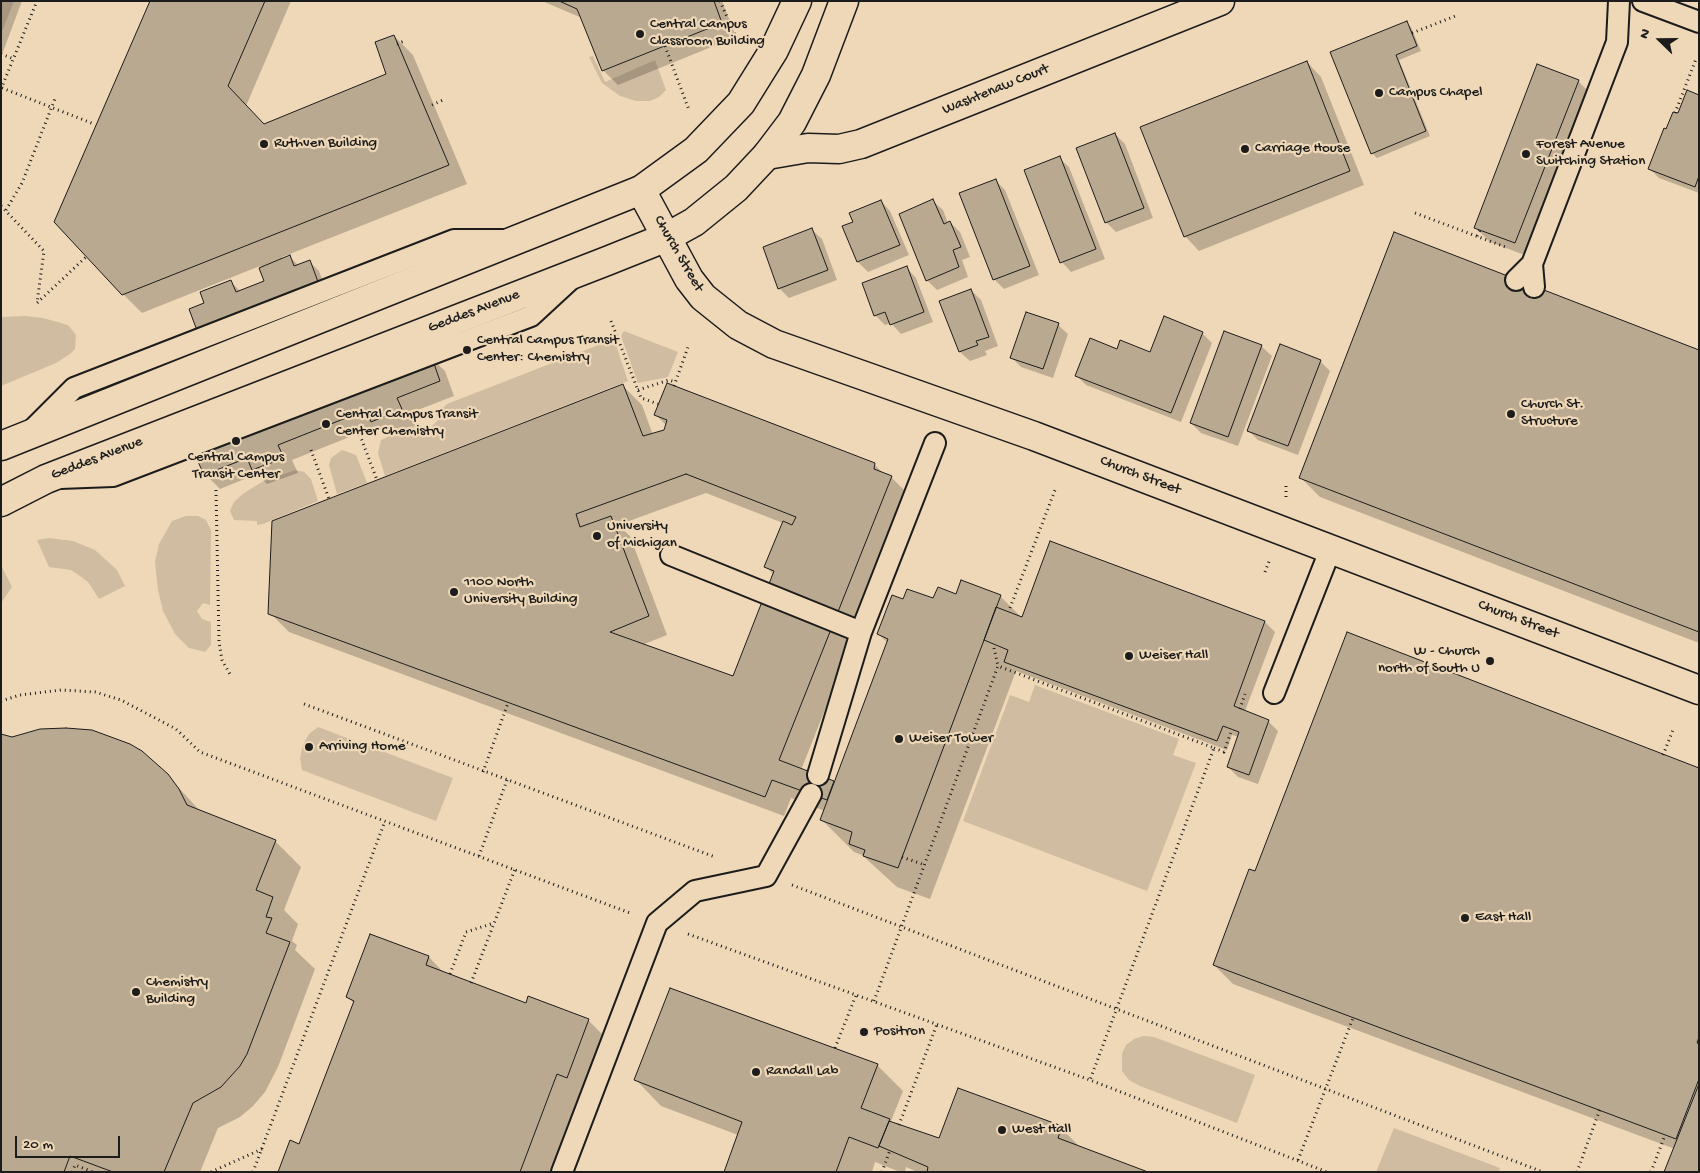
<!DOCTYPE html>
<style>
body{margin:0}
#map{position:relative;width:1700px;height:1173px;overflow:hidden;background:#eed8b7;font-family:"Gochi Hand",sans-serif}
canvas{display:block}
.frame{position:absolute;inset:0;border:2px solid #1c1c1c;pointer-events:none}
.north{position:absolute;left:1635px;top:15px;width:50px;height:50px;-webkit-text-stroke:4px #eed8b7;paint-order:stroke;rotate:292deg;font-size:14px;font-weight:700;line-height:20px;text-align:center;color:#1c1c1c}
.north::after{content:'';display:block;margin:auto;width:18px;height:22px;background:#1c1c1c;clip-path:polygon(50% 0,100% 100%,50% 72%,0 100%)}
.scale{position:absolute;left:15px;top:1136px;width:105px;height:22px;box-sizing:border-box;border:2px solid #1c1c1c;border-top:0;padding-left:6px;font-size:15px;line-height:18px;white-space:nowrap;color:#1c1c1c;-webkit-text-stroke:4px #eed8b7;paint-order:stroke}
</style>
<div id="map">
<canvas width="1700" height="1173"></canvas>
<div class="frame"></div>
<div class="north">N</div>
<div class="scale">20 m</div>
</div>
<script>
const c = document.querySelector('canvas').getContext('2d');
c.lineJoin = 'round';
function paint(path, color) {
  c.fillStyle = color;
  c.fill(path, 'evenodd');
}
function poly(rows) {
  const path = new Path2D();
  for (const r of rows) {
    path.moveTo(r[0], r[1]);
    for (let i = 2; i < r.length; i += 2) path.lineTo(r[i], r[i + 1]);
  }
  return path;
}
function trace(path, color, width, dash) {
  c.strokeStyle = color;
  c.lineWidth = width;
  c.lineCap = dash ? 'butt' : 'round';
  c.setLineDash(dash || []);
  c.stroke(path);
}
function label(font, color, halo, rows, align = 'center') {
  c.font = font + ' "Gochi Hand",sans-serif';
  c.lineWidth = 4.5;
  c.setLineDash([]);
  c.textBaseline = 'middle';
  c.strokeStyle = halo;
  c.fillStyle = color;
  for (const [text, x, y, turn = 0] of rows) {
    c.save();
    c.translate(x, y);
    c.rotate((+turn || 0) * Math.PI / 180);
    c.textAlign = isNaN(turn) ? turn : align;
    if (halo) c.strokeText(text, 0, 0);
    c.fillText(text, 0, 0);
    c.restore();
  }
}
paint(poly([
 [1,1,14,1,1,34],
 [593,56,605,82,655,60,666,90,659,97,650,101,636,101,620,96,602,83,589,57],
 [25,316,43,318,68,325,76,335,75,349,70,354,56,363,1,386,1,317],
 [624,331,678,352,668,377,638,383,621,336],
 [614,339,628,381,385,476,378,453,381,440,415,424,417,429,430,428,438,420,436,415,447,404],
 [342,450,356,455,367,483,337,494,329,465,331,458],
 [295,470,304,472,311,479,318,501,263,524,257,525,257,521,234,520,230,511,234,502,244,493,262,482],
 [186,516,198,516,206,520,211,530,210,605,203,603,197,611,202,619,211,622,211,645,205,652,189,648,175,634,163,611,158,590,155,562,159,544,172,521],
 [49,538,73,541,95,550,117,570,125,586,99,599,88,582,80,576,71,570,49,567,37,540],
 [1,565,12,587,1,603],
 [1035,685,1179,739,1173,755,1196,763,1147,891,963,821,1010,695,1029,702],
 [318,727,453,778,436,821,302,770,300,758,303,745,309,734],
 [1143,1036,1154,1037,1255,1075,1237,1123,1140,1086,1129,1080,1122,1071,1122,1054,1126,1045,1134,1039],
 [1394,1128,1500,1168,1499,1172,1376,1172]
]), '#d0bca0');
paint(poly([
 [1,1,22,1,1,57],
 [152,1,291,1,246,106,264,125,388,75,394,36,413,55,467,184,282,257,283,260,290,257,299,266,310,262,319,271,330,300,210,346,206,304,231,282,241,292,266,282,260,266,142,313,123,294],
 [542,1,722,1,736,37,618,85,603,70,582,18],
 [1406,23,1411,27,1421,51,1399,60,1430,136,1377,158,1372,153,1332,53],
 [1307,62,1321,77,1364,185,1199,251,1185,236],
 [1578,81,1593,96,1530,257,1490,242,1475,227],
 [1699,96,1699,193,1659,178,1649,168,1667,130,1678,115],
 [1115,134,1125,144,1153,218,1116,232,1106,222],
 [1059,158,1069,167,1105,259,1071,272,1062,262],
 [995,180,1005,190,1039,275,1004,289,994,279],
 [881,201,890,211,909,255,868,272,858,262,843,227,855,223],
 [933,201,943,210,948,223,950,222,960,232,970,257,962,260,968,277,937,290,927,280],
 [812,230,822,239,837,280,789,298,779,288],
 [907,268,916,278,933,322,901,334,891,323,885,325,875,315],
 [971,290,981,300,998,346,985,351,987,355,970,361,960,352],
 [1058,325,1068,334,1053,378,1021,367,1011,357],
 [1202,333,1212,343,1181,422,1086,385,1076,375,1118,350,1150,354],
 [1225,333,1262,347,1272,356,1238,446,1201,433,1191,423],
 [1699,351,1699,643,1320,497,1301,478],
 [430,357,445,371,454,396,410,413,416,424,387,436,377,426,292,460,298,473,267,484,257,474,220,489,205,474],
 [1320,361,1330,371,1298,455,1258,440,1248,430],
 [623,386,642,405,653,435,665,431,667,426,655,414,874,464,884,474,891,477,910,496,801,770,835,784,888,643,878,634,903,601,934,600,957,595,1000,596,1023,619,1051,543,1265,622,1275,632,1245,711,1268,721,1278,731,1258,784,1238,777,1228,767,1239,737,1232,735,1227,750,1016,671,930,899,897,887,862,855,854,852,822,820,825,811,791,798,784,816,289,632,270,613,272,523],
 [706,493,783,523,766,567,774,575,733,678,642,645,667,635,630,536,618,525],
 [1699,769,1699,1172,1675,1149,1233,984,1214,965,1256,873],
 [167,775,201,812,275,841,301,867,284,910,298,924,292,941,297,945,295,950,315,969,278,1067,265,1092,253,1106,240,1117,218,1128,200,1172,1,1172],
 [371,936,429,957,445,974,526,1005,588,1020,614,1046,555,1172,279,1172,300,1145,354,1003,347,997],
 [877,1065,903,1091,891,1121,894,1124,940,1139,1061,1128,1080,1147,1144,1172,917,1172,906,1167,905,1172,900,1172,875,1162,872,1172,725,1172,738,1135,661,1106,636,1080]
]), '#0003');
const building = poly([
 [150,1,265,1,228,86,264,124,386,74,375,42,394,35,449,165,122,295,54,222,150,1],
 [559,1,714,1,722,23,602,71,577,9,559,1],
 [1407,21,1417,46,1396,55,1426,131,1371,154,1330,52,1407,21],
 [1307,61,1350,171,1184,237,1140,127,1307,61],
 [1537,64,1579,80,1515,243,1474,228,1537,64],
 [1687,90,1699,95,1699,176,1695,187,1648,169,1664,128,1666,129,1673,112,1678,113,1687,90],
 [1115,133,1144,208,1105,223,1076,148,1115,133],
 [1060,156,1096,249,1060,263,1024,170,1060,156],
 [996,179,1030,266,993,280,959,193,996,179],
 [933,199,944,224,950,221,961,247,953,250,959,267,926,281,899,214,933,199],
 [881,200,900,245,857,262,842,226,853,222,849,213,881,200],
 [812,228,828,270,778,289,763,247,812,228],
 [1394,232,1699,350,1699,632,1299,478,1394,232],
 [290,255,294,266,310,260,321,290,199,336,189,309,204,303,200,292,231,280,236,292,264,281,259,268,290,255],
 [907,266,924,312,890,325,885,312,874,316,862,283,907,266],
 [971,289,989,337,976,341,978,345,959,352,939,301,971,289],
 [1026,312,1059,323,1043,369,1010,358,1026,312],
 [1164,316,1203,332,1171,413,1075,376,1090,338,1117,349,1120,340,1150,352,1164,316],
 [1224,331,1262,345,1228,437,1190,423,1224,331],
 [1280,344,1321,360,1288,446,1247,431,1280,344],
 [431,355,440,381,397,398,402,409,371,422,366,410,278,445,284,458,252,470,247,458,204,475,192,448,431,355],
 [667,383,875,463,874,469,892,476,779,760,834,781,827,800,772,780,765,797,268,614,272,521,623,384,643,436,664,430,667,420,654,415,667,383],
 [686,474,796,517,792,525,783,521,764,567,774,571,733,676,610,632,649,616,611,516,580,527,576,514,686,474],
 [1050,541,1265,621,1234,706,1269,720,1249,775,1227,767,1239,732,1223,726,1217,741,1004,662,1008,650,984,640,996,607,1022,617,1050,541],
 [961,580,1001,595,898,868,863,856,865,850,849,844,852,832,820,820,888,639,877,634,892,595,903,599,907,589,933,598,938,587,956,594,961,580],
 [1347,632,1699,768,1699,1037,1697,1043,1699,1044,1699,1079,1676,1139,1213,965,1249,869,1255,871,1347,632],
 [66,728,92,730,130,744,142,751,168,774,179,789,187,805,276,840,256,890,273,897,266,917,272,918,266,933,290,942,247,1054,240,1066,221,1087,193,1103,164,1172,113,1172,70,1156,64,1172,1,1172,1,734,12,737,40,729,66,728],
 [370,934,429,956,426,965,526,1003,528,996,589,1019,567,1078,557,1074,520,1172,278,1172,290,1140,299,1144,354,1001,346,997,370,934],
 [670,988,878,1064,861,1108,890,1119,878,1148,849,1137,836,1172,724,1172,742,1122,634,1080,670,988],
 [1699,1084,1699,1172,1664,1172,1699,1084],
 [958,1088,1062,1126,1058,1138,1148,1172,927,1172,928,1167,879,1146,889,1121,939,1138,958,1088]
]);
paint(building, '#baa991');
trace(building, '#1c1c1c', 1);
const lane = poly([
 [1643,1,1699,22],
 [1516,280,1532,264],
 [1534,287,1532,264,1617,42,1619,1],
 [31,431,74,388,454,240,504,240],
 [60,478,113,476,531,316,570,280],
 [671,555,861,632],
 [1274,693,1331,548],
 [818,775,861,632,935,443],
 [562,1172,657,923,695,891,766,876,811,794]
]);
const street = poly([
 [767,155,808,148,839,149,861,144,1220,1],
 [641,190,689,279,703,297,738,325,774,344,1034,436,1699,690]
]);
const secondary = poly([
 [1,446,641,190,696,150,741,103,774,50,797,1],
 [1,502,46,479,607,261,667,237,694,222,736,188,767,155,792,122,816,75,844,1]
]);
trace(lane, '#1c1c1c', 24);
trace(street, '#1c1c1c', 31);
trace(secondary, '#1c1c1c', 31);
trace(poly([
 [720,1,739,44],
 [1412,33,1458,15],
 [397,44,404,41],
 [665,46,689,110],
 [1,54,14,59],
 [2,88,94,124],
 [1,89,37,1],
 [432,105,443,100],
 [1675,113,1696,59],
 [1,206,44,251,37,303,87,256],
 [6,210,22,183,56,96],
 [1415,213,1508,248],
 [1477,236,1480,230],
 [611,321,641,398,658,404],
 [674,386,688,347],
 [638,390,669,380,675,382],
 [358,430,377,480],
 [311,450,329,499],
 [1286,486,1286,497],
 [216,490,219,642,222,660,231,676],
 [1265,572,1270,559],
 [1010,608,1055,490],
 [994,648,998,666],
 [1,701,20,695,61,690,95,692,121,700,176,729,200,752,630,913],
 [304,704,715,857],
 [1240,709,1245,694],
 [1214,748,1224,752,1232,729],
 [1663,755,1673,730],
 [483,772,508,703],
 [479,856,507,780],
 [902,857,925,865],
 [792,885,1543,1172],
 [688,934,1090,1080,1327,1172],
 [450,974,466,932,494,923],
 [471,983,515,869],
 [874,1001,998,666,1214,748,1090,1080],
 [835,1048,856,995],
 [899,1125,937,1024],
 [1298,1160,1353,1018],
 [72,1172,75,1165,93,1172],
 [211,1172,262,1149],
 [253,1172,385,821],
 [882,1172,890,1150],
 [1577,1172,1600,1109],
 [1651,1172,1665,1135]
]), '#1c1c1c', 3, [1, 4]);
trace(lane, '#eed8b7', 20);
trace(street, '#eed8b7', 28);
trace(secondary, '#eed8b7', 28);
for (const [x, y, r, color] of [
 [640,34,5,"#1c1c1c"],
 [1379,93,5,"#1c1c1c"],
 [264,144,5,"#1c1c1c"],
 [1245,149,5,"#1c1c1c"],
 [1526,154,5,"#1c1c1c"],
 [467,350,5,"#1c1c1c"],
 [1511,414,5,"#1c1c1c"],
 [326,424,5,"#1c1c1c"],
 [236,441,5,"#1c1c1c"],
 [597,536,5,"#1c1c1c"],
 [454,592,5,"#1c1c1c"],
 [1129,656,5,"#1c1c1c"],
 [1490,661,5,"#1c1c1c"],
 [899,739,5,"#1c1c1c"],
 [309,747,5,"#1c1c1c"],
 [1465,918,5,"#1c1c1c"],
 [136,992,5,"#1c1c1c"],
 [864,1032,5,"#1c1c1c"],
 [756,1072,5,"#1c1c1c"],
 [1002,1130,5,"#1c1c1c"]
]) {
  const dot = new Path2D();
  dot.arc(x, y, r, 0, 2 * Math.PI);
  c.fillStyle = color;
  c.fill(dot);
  trace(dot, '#eed8b7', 2);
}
label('15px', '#1c1c1c', '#eed8b7', [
 ["Central Campus",650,25],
 ["Classroom Building",650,42],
 ["Campus Chapel",1389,93],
 ["Ruthven Building",274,144],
 ["Forest Avenue",1536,145],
 ["Switching Station",1536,162],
 ["Carriage House",1255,149],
 ["Central Campus Transit",477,341],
 ["Center: Chemistry",477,358],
 ["Church St.",1521,405],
 ["Structure",1521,422],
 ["Central Campus Transit",336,415],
 ["Center Chemistry",336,432],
 ["Central Campus",236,458,"center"],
 ["Transit Center",236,475,"center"],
 ["University",607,527],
 ["of Michigan",607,544],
 ["1100 North",464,583],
 ["University Building",464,600],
 ["W - Church",1480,652,"right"],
 ["north of South U",1480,669,"right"],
 ["Weiser Hall",1139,656],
 ["Weiser Tower",909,739],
 ["Arriving Home",319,747],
 ["East Hall",1475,918],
 ["Chemistry",146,983],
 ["Building",146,1000],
 ["Positron",874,1032],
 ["Randall Lab",766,1072],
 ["West Hall",1012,1130]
], 'left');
label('15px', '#1c1c1c', '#eed8b7', [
 ["Washtenaw Court",996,90,-22],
 ["Church Street",678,254,60],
 ["Geddes Avenue",474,312,-21],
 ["Geddes Avenue",97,459,-21],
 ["Church Street",1140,476,21],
 ["Church Street",1518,620,21]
]);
</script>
